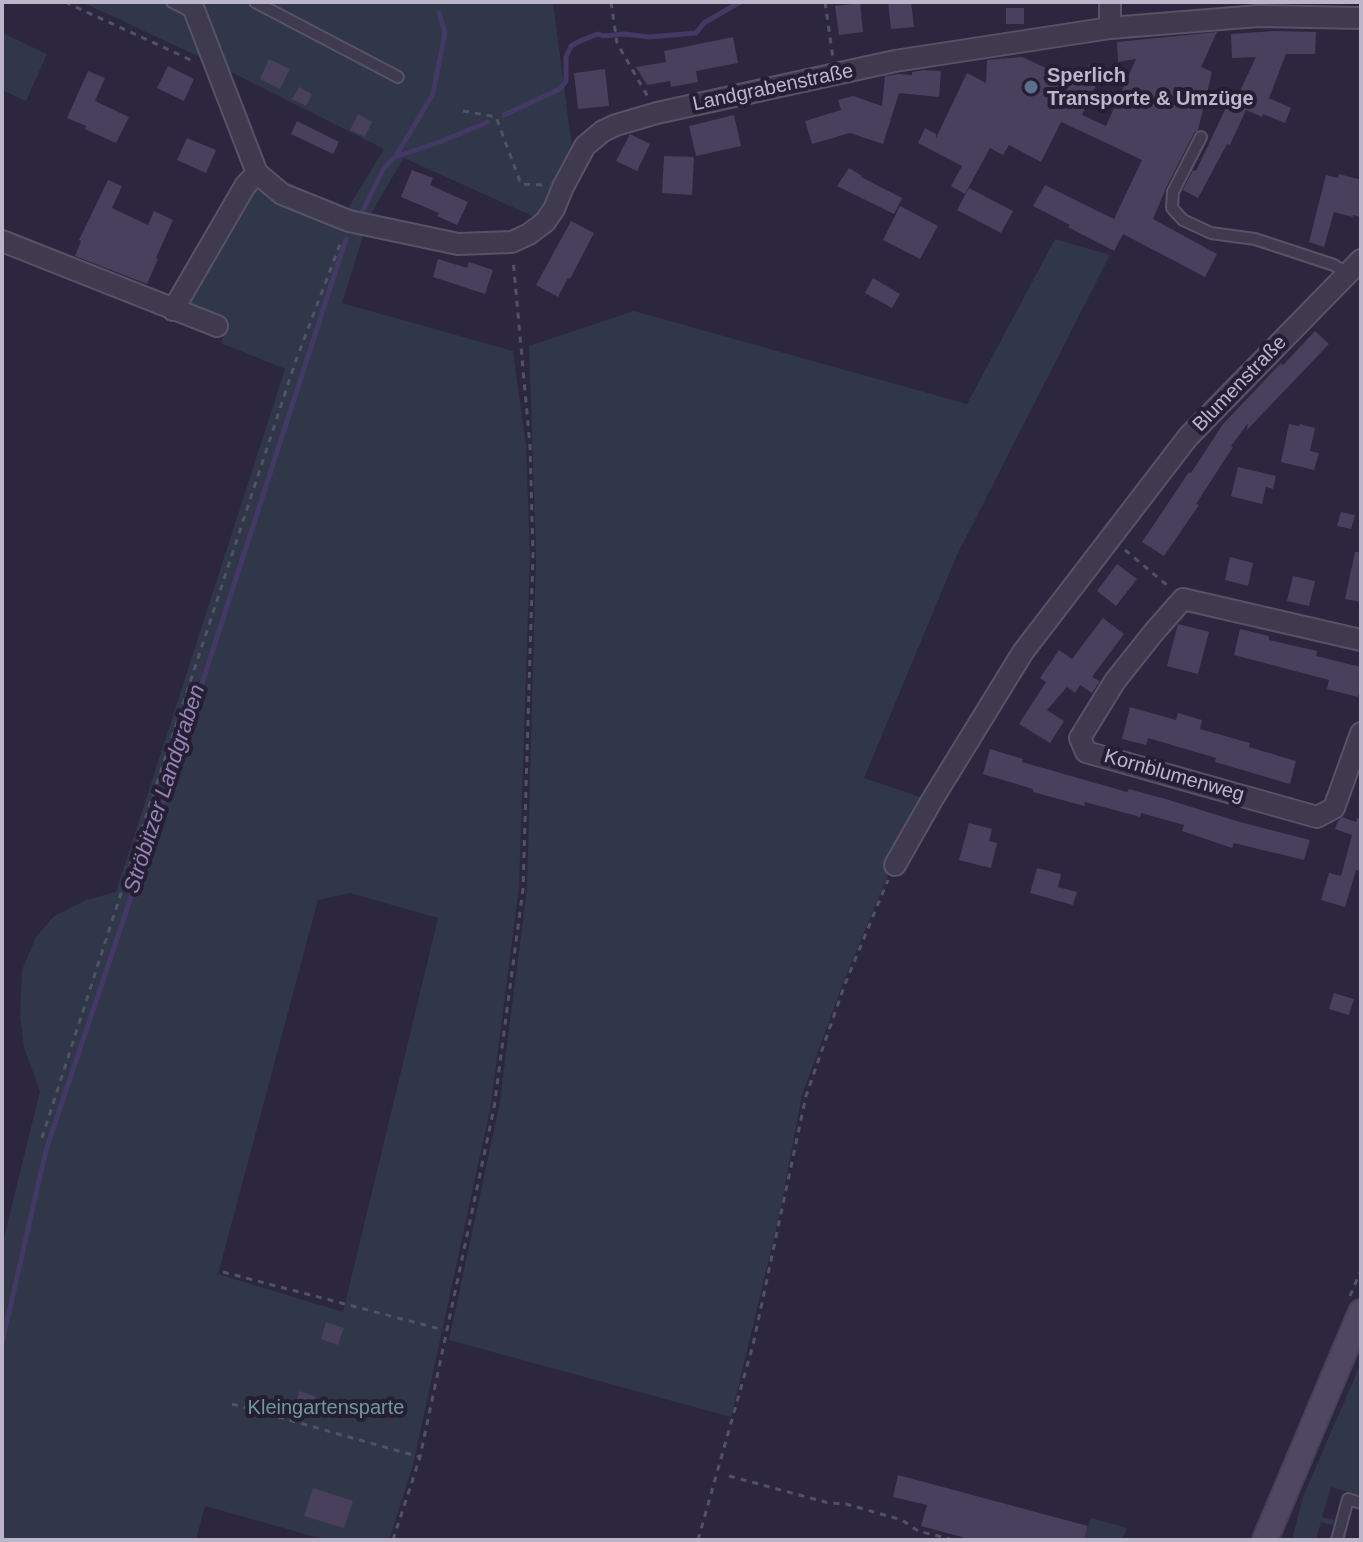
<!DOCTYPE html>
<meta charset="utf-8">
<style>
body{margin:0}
#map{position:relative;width:1363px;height:1542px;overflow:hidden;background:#2d263f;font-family:Helvetica,sans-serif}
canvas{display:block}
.frame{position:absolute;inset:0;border:4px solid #bcb6ca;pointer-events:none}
</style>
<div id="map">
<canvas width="1363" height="1542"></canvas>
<div class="frame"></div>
</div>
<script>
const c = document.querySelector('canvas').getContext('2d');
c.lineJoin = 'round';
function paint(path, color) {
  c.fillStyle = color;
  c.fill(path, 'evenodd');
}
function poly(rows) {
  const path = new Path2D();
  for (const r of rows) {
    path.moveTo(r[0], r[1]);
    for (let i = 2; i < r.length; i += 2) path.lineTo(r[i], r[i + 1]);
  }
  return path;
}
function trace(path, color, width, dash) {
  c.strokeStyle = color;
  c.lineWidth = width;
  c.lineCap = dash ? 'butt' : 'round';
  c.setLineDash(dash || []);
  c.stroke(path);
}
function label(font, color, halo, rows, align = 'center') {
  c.font = font + ' Helvetica,sans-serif';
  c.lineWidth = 8;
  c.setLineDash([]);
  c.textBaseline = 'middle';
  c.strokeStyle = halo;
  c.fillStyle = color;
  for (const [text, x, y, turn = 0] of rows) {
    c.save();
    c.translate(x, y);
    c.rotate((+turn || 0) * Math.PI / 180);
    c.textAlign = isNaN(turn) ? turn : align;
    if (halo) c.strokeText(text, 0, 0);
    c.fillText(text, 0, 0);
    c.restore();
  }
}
paint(poly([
 [82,2,553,2,573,156,541,220,404,158,367,220,347,210,384,149,219,66],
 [2,33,47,54,26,101,2,90],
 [254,186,277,202,365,230,342,303,513,351,526,445,530,554,519,888,491,1105,413,1465,389,1540,326,1540,205,1506,196,1540,2,1540,2,1246,40,1091,24,1048,20,1016,22,970,36,937,54,916,86,900,116,892,285,369,221,343,229,322,189,305],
 [350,893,438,918,343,1312,218,1274,318,900],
 [1055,239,1110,255,956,557,864,778,926,799,890,870,843,983,802,1095,779,1217,731,1417,449,1340,499,1107,527,889,536,554,529,346,634,311,967,404],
 [1361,1363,1361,1495,1331,1487,1322,1517,1335,1520,1333,1525,1321,1522,1316,1540,1292,1540,1303,1497],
 [1091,1518,1127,1528,1122,1540,1084,1540]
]), '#2f3749');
trace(poly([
 [504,115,560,89,566,81,566,57,571,46,580,41,598,34,603,36,624,34,649,37,696,33,704,23,740,2],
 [396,156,433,94,445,32,439,13],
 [361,214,384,168,395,157,442,141,488,122],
 [2,1343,46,1150,184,739,346,239]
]), '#443864', 5);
paint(poly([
 [888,2,911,2,914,27,891,29],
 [860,3,863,32,839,35,835,6],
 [1006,8,1024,8,1024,24,1006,24],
 [1274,31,1316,32,1315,54,1286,54,1269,98,1291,108,1285,123,1263,114,1262,117,1246,110,1230,145,1227,144,1198,198,1183,190,1193,170,1196,171,1232,95,1237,97,1256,57,1232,58,1231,34],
 [1217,32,1201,67,1212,72,1198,130,1194,133,1166,188,1153,219,1217,254,1205,277,1123,234,1114,251,1068,227,1070,225,1033,206,1045,185,1114,219,1142,160,1100,140,1061,122,1041,162,1009,145,1003,155,990,148,965,194,951,186,962,166,918,143,925,128,936,134,936,138,967,73,986,83,987,60,1022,57,1068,78,1071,72,1083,77,1089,64,1103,70,1082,115,1106,126,1136,59,1118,62,1117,42],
 [733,37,738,63,696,71,698,82,671,87,670,81,647,85,636,67,666,62,664,51],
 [269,59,290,69,280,89,260,79],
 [168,66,194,79,184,101,157,88],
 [605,69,609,106,578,109,574,73],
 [924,70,941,71,939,97,899,93,883,144,850,133,812,144,805,121,841,110,838,100,853,96,882,106,885,76,899,74,912,75,912,72],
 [88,71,105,78,95,101,129,117,116,143,85,129,86,126,67,118],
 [299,87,312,94,306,106,292,99],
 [358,114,372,122,365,137,350,130],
 [734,115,741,146,696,156,689,126],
 [297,121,339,142,333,154,291,134],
 [630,134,650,144,637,171,616,161],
 [187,138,216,150,206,173,177,160],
 [664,156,694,157,692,195,662,193],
 [849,168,862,176,861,177,902,198,894,214,837,186],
 [412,170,433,178,430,185,468,202,457,225,437,216,439,213,401,197],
 [1339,174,1361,180,1361,217,1353,215,1353,217,1334,212,1324,247,1309,242,1326,175,1338,178],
 [108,180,122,186,112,208,148,225,154,211,173,220,156,258,158,259,147,284,75,256,81,241,79,240],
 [969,188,1013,211,1001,233,957,210],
 [900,206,938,226,920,259,883,240],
 [571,221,594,233,570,279,568,278,558,297,536,285],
 [438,259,467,268,469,262,493,270,485,294,433,277],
 [873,278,900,294,892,308,865,293],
 [1315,331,1329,344,1247,430,1248,423,1231,446,1233,447,1196,504,1199,505,1164,556,1142,542,1189,472,1191,473,1223,424,1281,363,1283,365],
 [1289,424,1299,426,1300,424,1315,428,1310,451,1319,453,1314,470,1281,462],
 [1238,467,1276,476,1273,489,1266,487,1262,504,1231,496],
 [1341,512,1355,515,1351,529,1337,526],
 [1355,552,1361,552,1361,602,1345,599],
 [1230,557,1253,563,1248,586,1225,580],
 [1117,564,1137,579,1116,606,1097,591],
 [1293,576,1315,581,1309,606,1287,601],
 [1103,618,1124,634,1092,677,1100,681,1092,693,1080,685,1075,693,1067,687,1047,710,1064,721,1050,743,1019,724,1046,682,1040,678,1059,650,1072,659],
 [1178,624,1209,632,1198,674,1167,666],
 [1240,629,1269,636,1269,640,1317,651,1316,656,1361,667,1361,683,1358,697,1327,689,1329,680,1234,655],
 [1130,707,1176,720,1178,713,1202,720,1200,729,1250,743,1249,747,1296,761,1290,784,1215,762,1216,758,1148,738,1146,745,1122,739],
 [990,749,1023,759,1022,762,1127,792,1129,789,1169,800,1240,822,1310,840,1304,860,1234,843,1232,848,1182,831,1184,825,1141,813,1140,817,1085,802,1084,806,1033,792,1033,789,983,774],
 [1342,817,1356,822,1357,818,1361,819,1361,871,1356,870,1345,907,1321,900,1329,873,1341,876,1352,835,1335,829,1338,821],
 [969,823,992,829,989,841,997,843,991,868,959,860],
 [1037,868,1061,874,1058,887,1077,892,1073,905,1030,893],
 [1334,993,1354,999,1349,1015,1329,1009],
 [326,1322,344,1328,338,1345,321,1339],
 [300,1391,316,1397,309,1416,293,1410],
 [898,1475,1088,1526,1084,1540,973,1540,921,1526,927,1505,893,1497],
 [313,1488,353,1501,344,1528,304,1516]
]), '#48405d');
const lane = poly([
 [172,2,194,13],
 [255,2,398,77],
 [1201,137,1173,192,1172,208,1183,220,1211,233,1255,239,1334,265,1347,274],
 [1337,1540,1348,1499,1361,1503]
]);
const street = poly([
 [191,2,257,173,282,194,349,221,458,244,512,242,529,234,545,222,554,209,563,187,585,146,603,131,616,125,657,113,895,61,1110,28,1258,16,1361,18],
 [1110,2,1110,28],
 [2,241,217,326],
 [173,310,245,186,257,173],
 [1361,640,1183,599,1154,632,1115,681,1080,738,1086,752,1317,817,1334,808,1361,733],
 [895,865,932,800,1023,652,1188,437,1361,260]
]);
const secondary = poly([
 [1265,1540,1361,1312]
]);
trace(lane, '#585267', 14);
trace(street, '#585267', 24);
trace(secondary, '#464055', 28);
trace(poly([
 [65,2,193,61],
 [611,2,617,43,648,97],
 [825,2,833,58],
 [463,111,496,117,521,184,543,185],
 [1125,550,1168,586],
 [42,1138,132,859,295,363,342,239],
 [223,1272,444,1330],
 [1350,1296,1361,1270],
 [232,1404,420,1457],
 [729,1476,829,1503,846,1504,902,1520,918,1531,954,1540],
 [393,1540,420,1457,494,1108,523,889,533,554,530,446,513,259],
 [698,1540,753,1345,806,1096,845,984,888,880]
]), '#505366', 3, [6, 6]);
trace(lane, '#403a4f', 10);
trace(street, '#403a4f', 20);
trace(secondary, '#504862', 24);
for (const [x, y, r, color] of [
 [1031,87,8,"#5c6f8a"]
]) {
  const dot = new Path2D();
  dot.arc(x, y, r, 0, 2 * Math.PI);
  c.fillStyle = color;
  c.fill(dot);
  trace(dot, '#251e34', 3);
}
label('bold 20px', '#bcb6ca', '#251e34', [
 ["Sperlich",1047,76],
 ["Transporte & Umzüge",1047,99]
], 'left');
label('20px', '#bcb6ca', '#251e34', [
 ["Landgrabenstraße",773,88,-12],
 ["Blumenstraße",1240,384,-46],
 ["Kornblumenweg",1174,776,16]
]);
label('20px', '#6e9a97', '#251e34', [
 ["Kleingartensparte",326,1408]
]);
label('italic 22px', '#9285b5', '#251e34', [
 ["Ströbitzer Landgraben",165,789,-72]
]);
</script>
